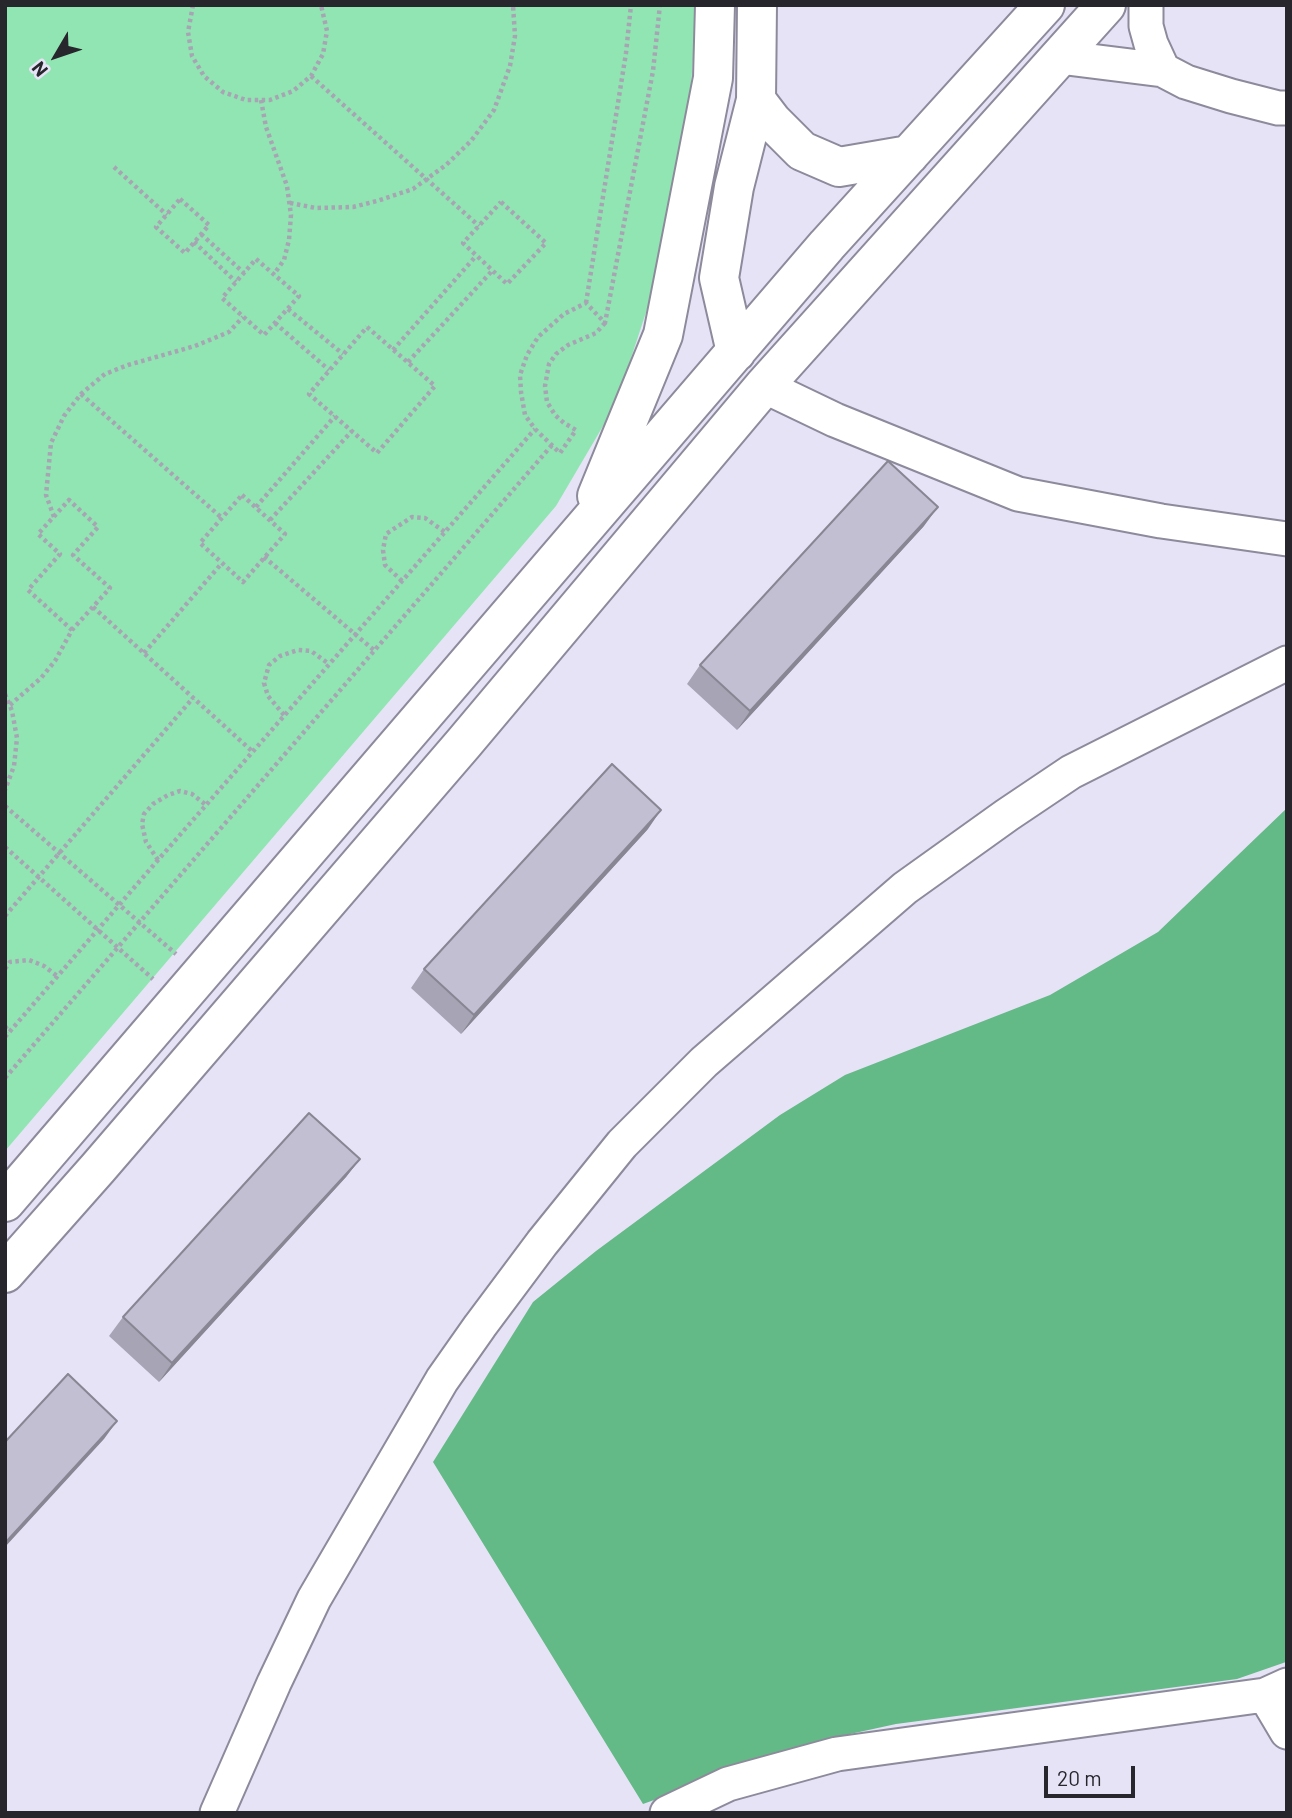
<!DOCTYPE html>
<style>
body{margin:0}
#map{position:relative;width:1292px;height:1818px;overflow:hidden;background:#e6e3f7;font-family:Barlow,sans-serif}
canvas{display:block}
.frame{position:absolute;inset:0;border:7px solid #27262d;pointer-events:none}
.north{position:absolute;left:21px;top:21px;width:70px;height:70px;-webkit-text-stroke:5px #e6e3f7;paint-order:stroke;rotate:231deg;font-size:19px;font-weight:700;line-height:28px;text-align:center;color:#27262d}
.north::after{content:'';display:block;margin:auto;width:24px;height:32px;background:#27262d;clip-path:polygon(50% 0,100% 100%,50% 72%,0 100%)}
.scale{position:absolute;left:1044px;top:1766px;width:91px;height:32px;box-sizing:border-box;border:4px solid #27262d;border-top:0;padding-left:9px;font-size:21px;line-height:24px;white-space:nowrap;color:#27262d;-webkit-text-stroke:5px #e6e3f7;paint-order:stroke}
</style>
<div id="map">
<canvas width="1292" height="1818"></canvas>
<div class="frame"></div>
<div class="north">N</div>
<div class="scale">20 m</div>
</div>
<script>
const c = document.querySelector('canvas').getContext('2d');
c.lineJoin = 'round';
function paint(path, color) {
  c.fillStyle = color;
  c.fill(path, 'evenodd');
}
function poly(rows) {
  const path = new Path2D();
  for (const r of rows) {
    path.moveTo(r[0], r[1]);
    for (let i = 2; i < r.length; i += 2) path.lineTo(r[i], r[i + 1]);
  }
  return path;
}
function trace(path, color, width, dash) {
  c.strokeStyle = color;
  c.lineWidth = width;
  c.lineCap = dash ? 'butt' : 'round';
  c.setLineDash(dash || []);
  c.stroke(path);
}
paint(poly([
 [5,5,697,5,691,86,652,294,616,404,556,506,5,1151]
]), '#91e5b2');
paint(poly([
 [1287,808,1286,1662,1237,1679,896,1724,818,1741,643,1804,433,1462,533,1302,596,1251,780,1115,845,1075,1050,995,1158,932]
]), '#64ba87');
const minor = poly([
 [1059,57,1163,70,1151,44,1146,26,1146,5],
 [1163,70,1186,82,1231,96,1278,108,1287,108],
 [764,386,835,420,1018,494,1161,521,1287,539],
 [1265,1695,1287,1732],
 [217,1813,274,1683,314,1599,442,1380,480,1326,542,1243,622,1144,704,1062,905,888,1007,815,1071,772,1287,663],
 [667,1813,728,1784,837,1754,1265,1695,1287,1685]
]);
const tertiary = poly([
 [756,100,772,121,802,151,839,167,909,155],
 [736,352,719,278,734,187,756,100,757,5],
 [597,496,663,335,713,78,715,5],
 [5,1202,827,245,1045,5],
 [5,1273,98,1168,463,744,764,386,1106,5]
]);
trace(minor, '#8d8a9c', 37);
trace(tertiary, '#8d8a9c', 42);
trace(poly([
 [193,5,188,32,192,56,204,76,223,92,246,100,270,100,293,91,311,76,323,54,327,31,321,5],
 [311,76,479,226],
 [261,100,266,127,287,186,291,215,289,240,284,260,274,274],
 [114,167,167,215],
 [180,199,209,225,185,253,156,227,180,199],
 [501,202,546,243,507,284,463,243,501,202],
 [290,203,316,208,353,207,377,201,413,189,446,165,471,141,494,110,510,66,515,36,513,5],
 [201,234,244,273],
 [194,242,236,282],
 [256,259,299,296,264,335,222,298,256,259],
 [586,303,626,53,631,5],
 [288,309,343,354],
 [275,323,329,370],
 [605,323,596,333,568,345,556,354,549,364,545,386,547,402,555,415,564,423,576,430,560,453,535,429,525,415,521,392,520,375,527,355,538,337,564,314,586,303,605,323,653,71,660,5],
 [367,327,435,386,377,453,309,394,367,327],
 [393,350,476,256],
 [408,362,492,271],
 [81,394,222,518],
 [242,495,285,534,243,582,200,543,242,495],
 [256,507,335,416],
 [54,517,46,495,51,443,64,416,81,394,105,374,128,365,195,346,229,332,243,317],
 [270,520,352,431],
 [264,557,375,651],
 [402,581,385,565,383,550,386,534,412,517,425,518,445,532],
 [93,607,253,752],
 [144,653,222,563],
 [5,694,12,711,17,738,14,766,5,790],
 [10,705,41,678,55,661,72,630,110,588,73,555,98,527,69,500,38,534,60,554,28,590,72,630],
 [284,715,268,696,264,683,269,665,280,656,298,650,311,651,329,664],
 [5,806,176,954],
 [5,847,153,979],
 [158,860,146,842,142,824,144,814,153,804,168,795,180,791,192,794,206,805],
 [5,916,193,698],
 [5,969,10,962,29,960,44,966,57,976],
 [5,1026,9,1032],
 [5,1037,158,860,535,429],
 [5,1078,552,445]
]), '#a7a5b4', 4.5, [3.5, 3.5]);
trace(minor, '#fff', 33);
trace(tertiary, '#fff', 38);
paint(poly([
 [924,526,737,730,687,684,700,665],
 [648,829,461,1034,411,988,424,969],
 [360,1159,346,1177,159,1382,109,1336,123,1317]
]), '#a7a4b5');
paint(poly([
 [938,507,924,526,737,730,750,711],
 [661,810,648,829,461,1034,474,1015],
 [360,1159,346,1177,159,1382,172,1363],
 [117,1421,104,1439,5,1547,5,1543]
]), '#888693');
const building = poly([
 [888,461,938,507,750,711,700,665,888,461],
 [612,764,661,810,474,1015,424,969,612,764],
 [309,1113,360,1159,172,1363,123,1317,309,1113],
 [68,1374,117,1421,5,1543,5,1442,68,1374]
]);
paint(building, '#c2bfd2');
trace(building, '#888693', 2);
</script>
